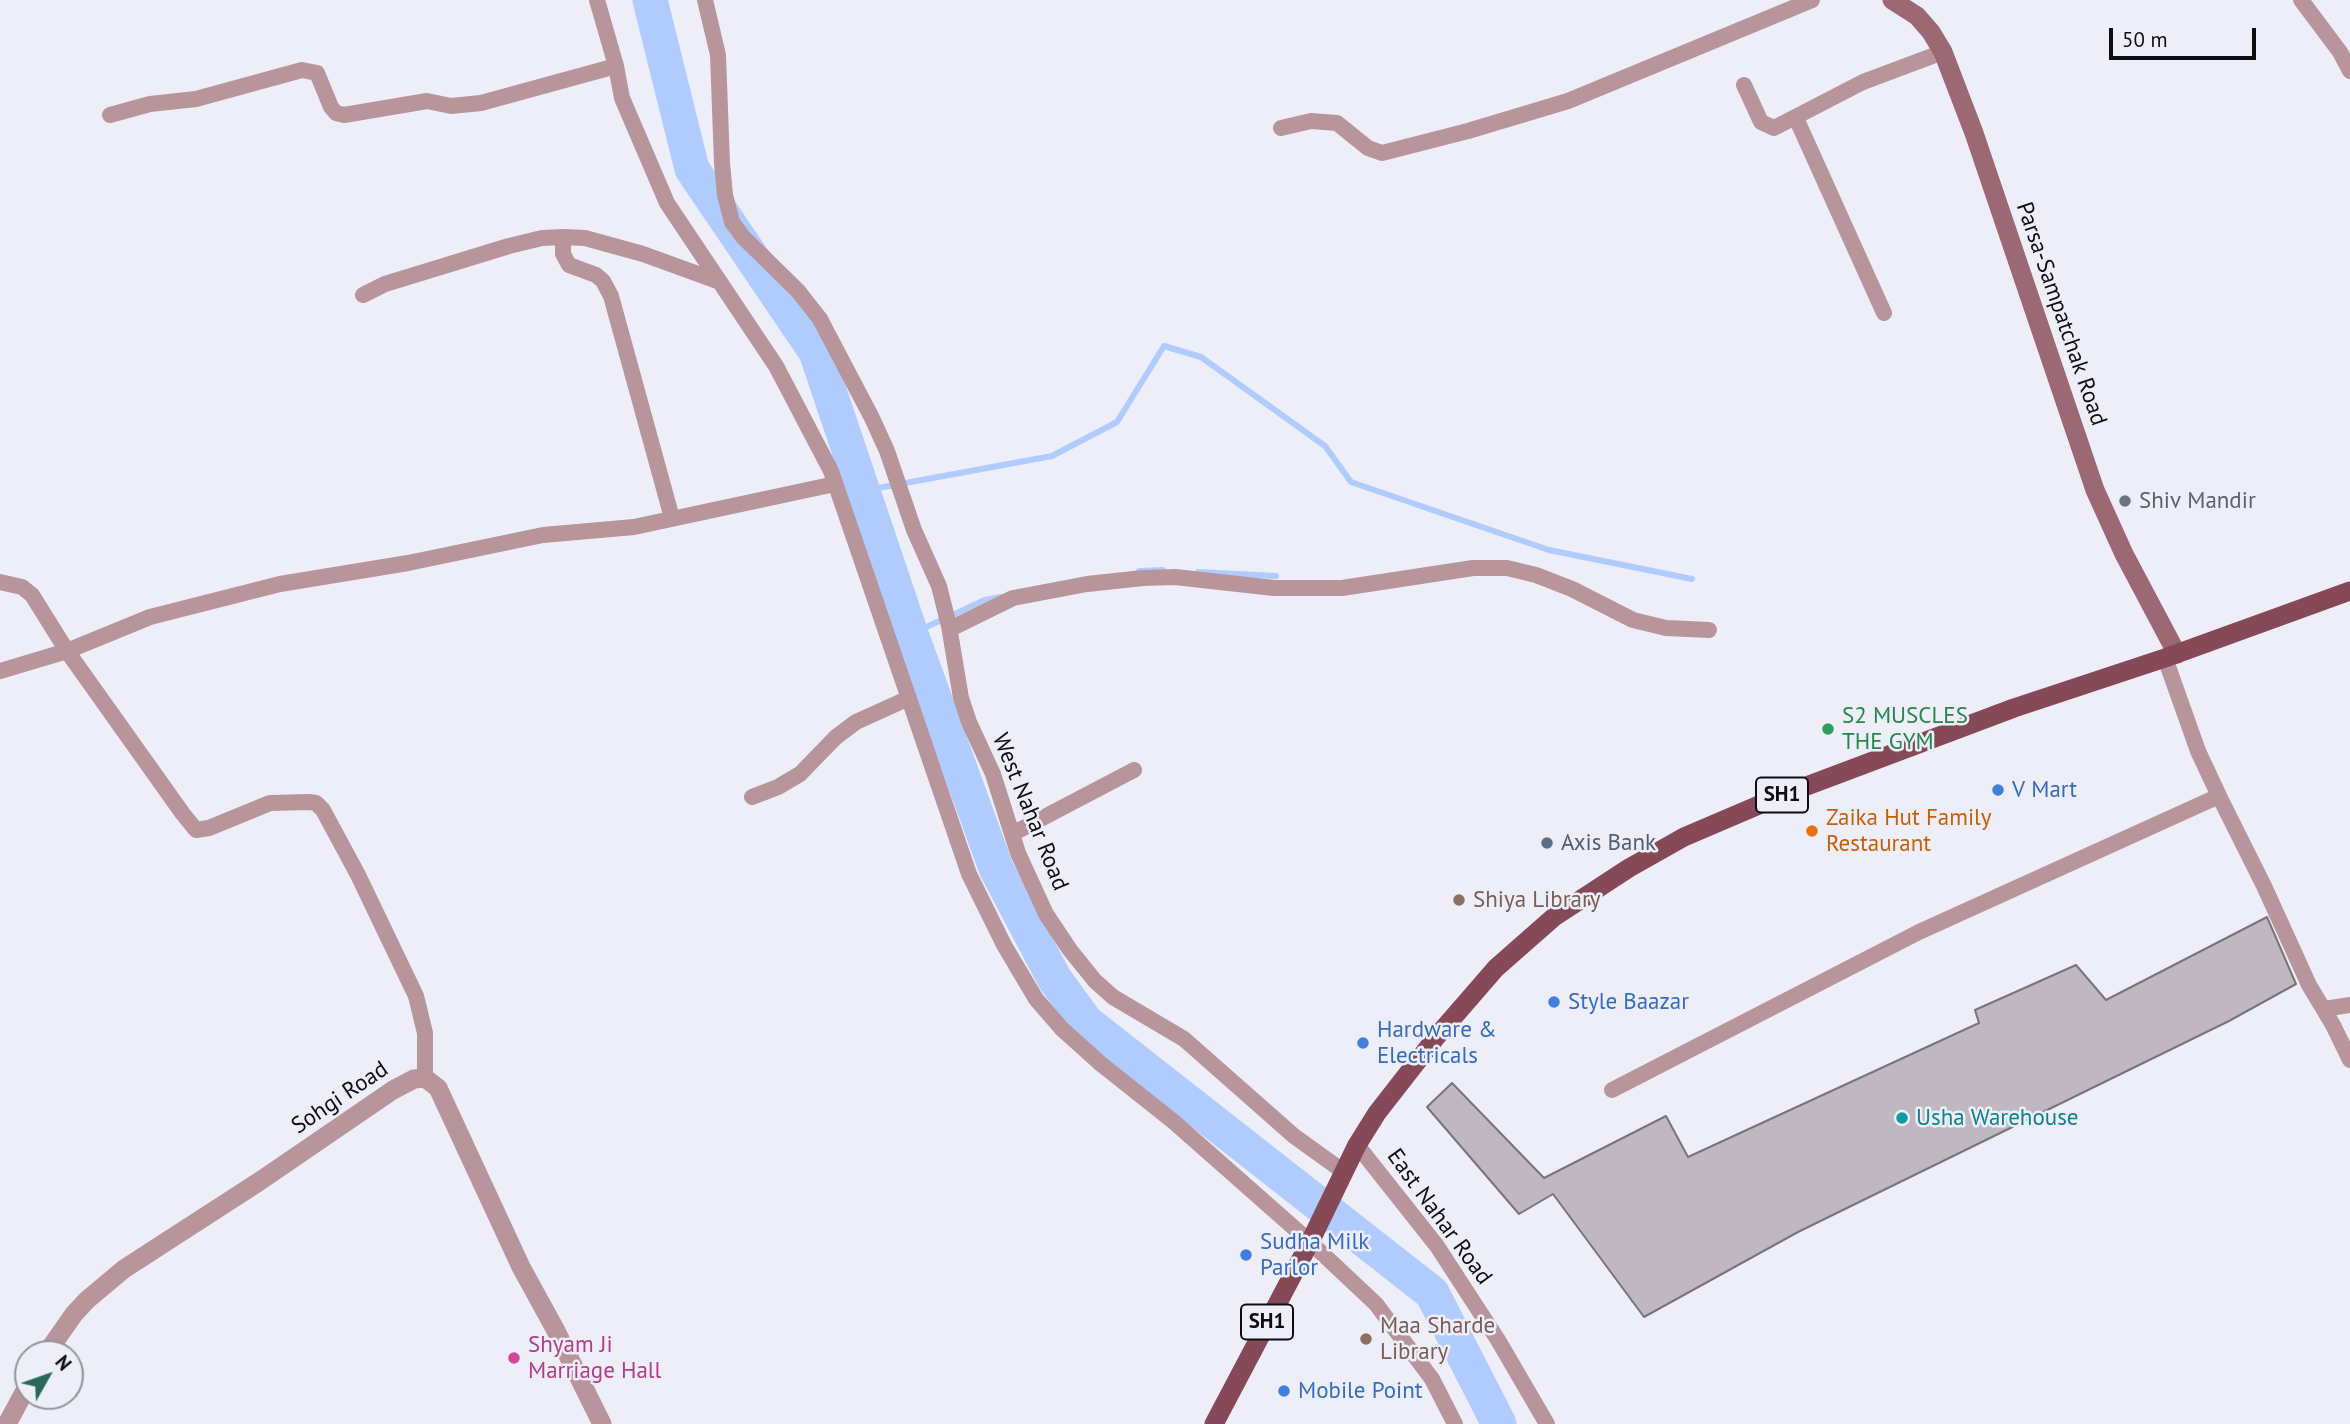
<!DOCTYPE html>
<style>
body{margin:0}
#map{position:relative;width:2350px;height:1424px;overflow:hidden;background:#eeeef9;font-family:"PT Sans",sans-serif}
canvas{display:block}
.north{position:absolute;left:14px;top:1340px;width:70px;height:70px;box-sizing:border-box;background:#eeeef9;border:2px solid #94949c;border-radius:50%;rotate:50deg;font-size:19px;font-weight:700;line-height:28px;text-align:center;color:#0e0e11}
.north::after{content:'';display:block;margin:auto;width:24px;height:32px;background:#276a5c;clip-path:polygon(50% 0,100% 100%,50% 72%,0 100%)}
.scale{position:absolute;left:2109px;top:28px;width:147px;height:32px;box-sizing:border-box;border:4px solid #0e0e11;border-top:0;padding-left:9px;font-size:21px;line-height:24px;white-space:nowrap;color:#0e0e11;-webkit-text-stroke:5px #eeeef9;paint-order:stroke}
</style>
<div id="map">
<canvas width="2350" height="1424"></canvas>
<div class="north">N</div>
<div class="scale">50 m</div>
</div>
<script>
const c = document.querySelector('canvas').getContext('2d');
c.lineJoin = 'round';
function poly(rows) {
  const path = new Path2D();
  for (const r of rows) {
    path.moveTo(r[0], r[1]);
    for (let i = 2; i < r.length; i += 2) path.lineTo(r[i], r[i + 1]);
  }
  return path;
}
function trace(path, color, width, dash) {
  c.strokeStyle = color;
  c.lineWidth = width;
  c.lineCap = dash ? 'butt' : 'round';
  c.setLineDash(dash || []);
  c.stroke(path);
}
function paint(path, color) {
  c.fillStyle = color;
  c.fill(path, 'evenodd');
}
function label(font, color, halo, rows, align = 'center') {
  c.font = font + ' "PT Sans",sans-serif';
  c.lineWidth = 5;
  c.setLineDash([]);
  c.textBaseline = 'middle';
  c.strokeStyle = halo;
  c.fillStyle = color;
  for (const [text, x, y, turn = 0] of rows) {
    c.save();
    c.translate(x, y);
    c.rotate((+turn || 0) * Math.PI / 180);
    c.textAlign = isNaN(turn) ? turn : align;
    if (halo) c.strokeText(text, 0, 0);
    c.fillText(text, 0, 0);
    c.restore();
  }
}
trace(poly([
 [862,491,1052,456,1117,422,1164,346,1201,357,1325,446,1351,482,1549,550,1692,579],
 [1139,571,1163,570],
 [1198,572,1276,576],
 [911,634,985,600,1001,597]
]), '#b0cbfe', 6);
trace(poly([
 [650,0,692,169,816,352,911,634,996,868,1054,978,1086,1022,1432,1293,1499,1424]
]), '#b0cbfe', 35);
const building = poly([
 [2267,917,2296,984,2229,1021,1798,1232,1644,1317,1553,1194,1519,1214,1427,1107,1452,1083,1544,1178,1666,1116,1688,1157,1979,1023,1975,1010,2076,965,2106,1000,2267,917]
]);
paint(building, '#c0b8c0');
trace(building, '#7b737a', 2);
trace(poly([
 [597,0,616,66,622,98,667,203,776,366,831,471,969,874,1004,945,1036,999,1062,1029,1101,1064,1174,1122,1310,1242,1376,1304,1432,1379,1455,1424],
 [705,0,718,55,722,163,725,195,732,222,743,237,798,291,820,319,872,418,887,451,914,530,939,586,949,626,961,698,969,722,993,774,1018,853,1046,914,1070,950,1095,981,1113,997,1184,1039,1294,1136,1344,1172],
 [2301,0,2340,52,2350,71],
 [1744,85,1761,122,1774,128,1863,82,1943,52],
 [110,115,150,104,196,99,302,70,317,73,331,107,336,113,344,115,427,101,451,106,481,103,616,66],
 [1796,118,1884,313],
 [1281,128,1311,121,1337,123,1368,148,1382,153,1468,131,1568,101,1812,0],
 [563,237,563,254,569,265,596,275,603,281,611,296,672,518],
 [363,295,385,284,509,246,542,238,563,237,585,238,643,254,720,282],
 [0,582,22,587,32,595,67,651,183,814,196,830,209,828,270,803,309,802,316,803,323,810,358,875,416,996,425,1033,425,1078],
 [950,629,1013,598,1087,584,1143,578,1175,577,1274,588,1342,588,1473,568,1507,568,1536,575,1572,589,1633,620,1666,628,1709,630],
 [2165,658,2198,751,2219,796,2264,886,2309,985,2333,1025,2350,1060],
 [0,671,67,651,150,617,280,584,408,563,543,535,634,527,835,484],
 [752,797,778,787,800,774,836,737,856,722,909,698],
 [1012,834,1134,770],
 [2324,1009,2350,1005],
 [1612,1090,1919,932,2219,796],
 [1357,1145,1437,1246,1498,1340,1547,1424]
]), '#b8949b', 16);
trace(poly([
 [46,1354,74,1314,87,1300,124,1269,260,1181,393,1090,414,1079,425,1078,438,1088,521,1267,555,1329,602,1424],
 [7,1424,28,1385]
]), '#b8949b', 19);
trace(poly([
 [1892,0,1917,16,1931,32,1943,52,1974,133,2095,490,2124,554,2177,654]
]), '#9b6873', 19);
trace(poly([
 [1214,1424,1310,1242,1357,1145,1377,1113,1437,1036,1496,968,1554,917,1629,868,1684,837,1780,796,2014,708,2165,658,2350,591]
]), '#854957', 19);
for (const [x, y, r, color] of [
 [2125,501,7,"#6b7280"],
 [1828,729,7,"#2e9e5b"],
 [1998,790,7,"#3f7fe0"],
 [1812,831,7,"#e8710a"],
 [1547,843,7,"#5c6f8a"],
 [1459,900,7,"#8d6e63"],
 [1554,1002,7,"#3f7fe0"],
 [1363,1043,7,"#3f7fe0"],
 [1902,1118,7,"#0f9aa8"],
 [1246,1255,7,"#3f7fe0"],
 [1366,1339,7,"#8d6e63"],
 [514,1358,7,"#d1479c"],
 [1284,1391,7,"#3f7fe0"]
]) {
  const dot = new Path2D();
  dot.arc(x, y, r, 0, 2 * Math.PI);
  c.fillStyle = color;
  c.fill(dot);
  trace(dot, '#eeeef9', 2.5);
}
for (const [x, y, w] of [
 [1782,795,52],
 [1267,1322,52]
]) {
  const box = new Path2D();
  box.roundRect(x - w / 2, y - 17.5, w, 35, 5);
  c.fillStyle = '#eeeef9';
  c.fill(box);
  trace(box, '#0e0e11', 2);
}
label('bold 21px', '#0e0e11', null, [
 ["SH1",1782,795],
 ["SH1",1267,1322]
]);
label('23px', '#0e0e11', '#eeeef9', [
 ["Parsa-Sampatchak Road",2061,314,71],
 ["West Nahar Road",1030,812,68],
 ["Sohgi Road",340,1098,-34],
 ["East Nahar Road",1439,1217,54]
]);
label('23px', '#5b616d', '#eeeef9', [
 ["Shiv Mandir",2139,501]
], 'left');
label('23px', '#27864d', '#eeeef9', [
 ["S2 MUSCLES",1842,716],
 ["THE GYM",1842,742]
], 'left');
label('23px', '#366cbe', '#eeeef9', [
 ["V Mart",2012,790],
 ["Style Baazar",1568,1002],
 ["Hardware &",1377,1030],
 ["Electricals",1377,1056],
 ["Sudha Milk",1260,1242],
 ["Parlor",1260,1268],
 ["Mobile Point",1298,1391]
], 'left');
label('23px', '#c56008', '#eeeef9', [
 ["Zaika Hut Family",1826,818],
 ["Restaurant",1826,844]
], 'left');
label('23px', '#4e5e75', '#eeeef9', [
 ["Axis Bank",1561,843]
], 'left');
label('23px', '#785e54', '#eeeef9', [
 ["Shiya Library",1473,900],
 ["Maa Sharde",1380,1326],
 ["Library",1380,1352]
], 'left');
label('23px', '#0d838f', '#eeeef9', [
 ["Usha Warehouse",1916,1118]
], 'left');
label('23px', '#b23c85', '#eeeef9', [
 ["Shyam Ji",528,1345],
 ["Marriage Hall",528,1371]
], 'left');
</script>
